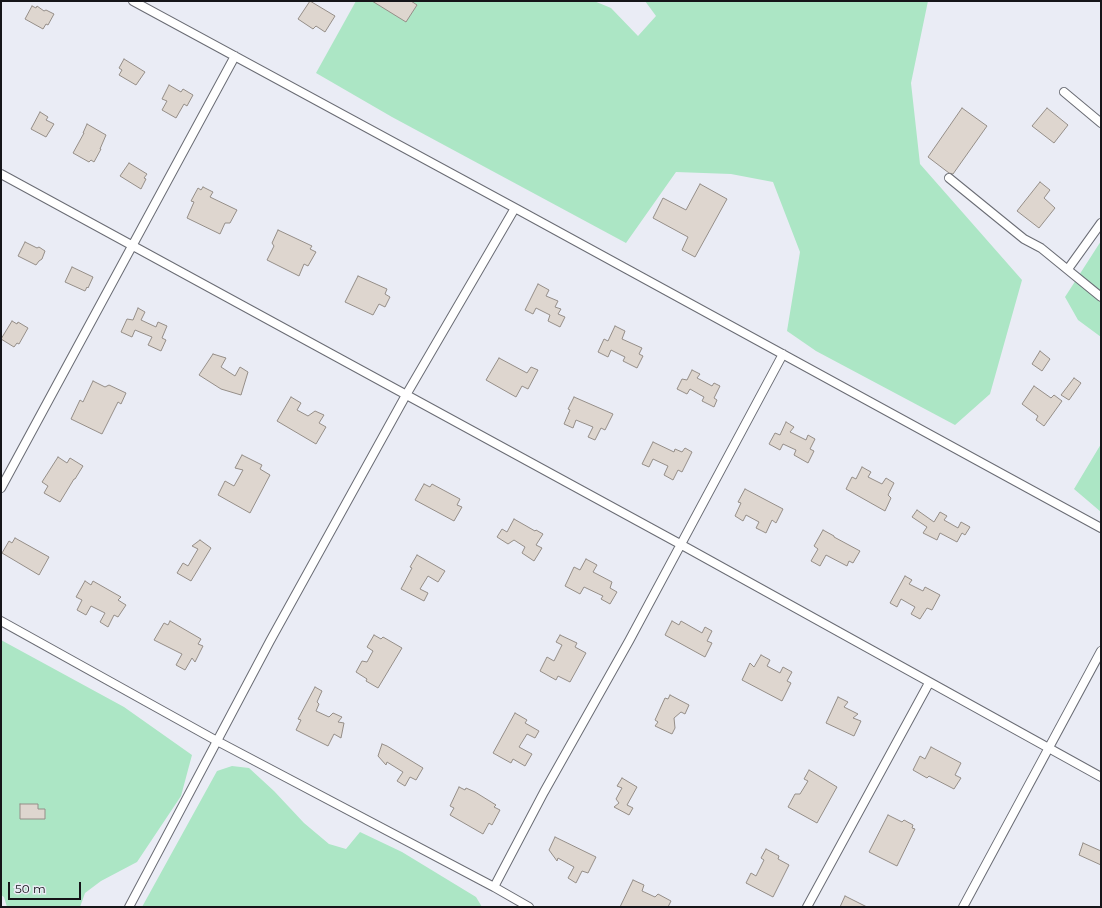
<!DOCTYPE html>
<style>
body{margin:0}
#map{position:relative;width:1102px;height:908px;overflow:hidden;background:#eaecf5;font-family:Montserrat,sans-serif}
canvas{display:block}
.frame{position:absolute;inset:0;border:2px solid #151519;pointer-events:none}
.scale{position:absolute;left:8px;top:882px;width:73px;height:18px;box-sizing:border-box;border:2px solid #151519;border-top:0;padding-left:5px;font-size:12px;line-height:14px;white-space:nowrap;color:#151519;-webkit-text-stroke:3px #eaecf5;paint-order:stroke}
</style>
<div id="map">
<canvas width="1102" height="908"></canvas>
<div class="frame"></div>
<div class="scale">50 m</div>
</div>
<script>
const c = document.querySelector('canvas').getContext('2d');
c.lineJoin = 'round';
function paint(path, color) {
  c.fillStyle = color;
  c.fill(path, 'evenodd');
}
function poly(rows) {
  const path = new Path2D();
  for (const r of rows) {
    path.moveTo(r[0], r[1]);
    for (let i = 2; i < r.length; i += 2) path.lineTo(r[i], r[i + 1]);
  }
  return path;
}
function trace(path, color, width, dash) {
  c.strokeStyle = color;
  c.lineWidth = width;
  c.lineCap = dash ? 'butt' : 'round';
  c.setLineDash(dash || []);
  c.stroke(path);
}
paint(poly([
 [356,1,594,1,611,8,638,36,656,16,645,1,928,1,911,83,920,164,1022,280,990,394,955,425,816,351,787,331,800,252,773,182,731,174,676,172,626,243,392,117,316,73],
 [1101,241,1101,337,1078,320,1065,297],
 [1101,444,1101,512,1074,489],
 [1,640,124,707,192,755,181,796,137,862,101,881,85,893,80,907,7,907,4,897,1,895],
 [232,766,249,768,274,791,304,823,329,844,346,849,360,832,402,852,476,897,482,907,142,907,217,771]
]), '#ace6c5');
const building = poly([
 [310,1,335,16,325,32,316,26,313,29,298,19,310,1],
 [372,1,411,1,417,5,406,22,372,1],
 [32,6,36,8,37,6,44,11,46,10,54,14,48,25,46,24,43,29,25,19,32,6],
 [124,59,145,72,136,85,119,75,122,70,119,68,124,59],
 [169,85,181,92,183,89,193,95,187,106,184,104,176,118,162,110,167,101,162,99,169,85],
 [962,108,987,126,953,174,949,173,928,157,962,108],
 [1047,108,1068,125,1054,143,1032,126,1047,108],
 [40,112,48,117,46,120,54,124,46,137,31,129,40,112],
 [87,124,106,135,100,149,101,149,94,162,91,160,89,162,73,153,84,133,83,133,87,124],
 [129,163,147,174,144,178,146,179,141,189,120,176,129,163],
 [1040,182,1050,190,1044,198,1055,208,1039,228,1017,211,1040,182],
 [700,184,727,199,695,257,682,250,688,237,653,218,663,198,686,210,700,184],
 [203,187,213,192,210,197,237,210,230,223,225,223,220,234,187,218,194,202,191,201,198,188,201,190,203,187],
 [278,230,312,246,310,249,316,252,308,266,304,264,299,276,267,260,274,246,272,243,278,230],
 [25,242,37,248,39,247,45,251,42,259,39,261,36,265,18,256,25,242],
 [72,267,93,277,88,288,87,287,85,291,65,282,72,267],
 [358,276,387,289,385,294,390,297,385,307,379,304,373,315,345,302,358,276],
 [538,284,549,290,546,296,558,301,555,307,561,309,558,314,565,317,560,327,548,321,550,315,536,308,533,314,525,310,538,284],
 [138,308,145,312,141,320,156,327,158,322,167,326,162,338,166,340,161,351,148,345,152,337,135,330,132,337,121,332,127,319,133,320,138,308],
 [12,321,17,324,18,322,28,328,19,344,17,343,14,347,1,339,12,321],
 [615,326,625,331,622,339,642,348,639,354,643,356,637,368,623,361,625,357,611,350,608,357,598,352,604,339,608,341,615,326],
 [1040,351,1050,359,1042,371,1032,364,1040,351],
 [213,354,226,358,221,367,235,376,240,367,248,372,241,395,221,389,199,375,213,354],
 [499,358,527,373,531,367,538,370,528,389,522,386,516,397,486,380,499,358],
 [692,370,700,374,697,378,712,386,714,383,720,386,714,398,717,400,714,407,702,401,704,397,690,389,687,394,677,389,682,379,687,380,692,370],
 [1074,378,1081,383,1069,400,1061,395,1074,378],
 [93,381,105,387,109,385,126,393,121,404,118,402,102,434,71,419,80,400,83,402,93,381],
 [1034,386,1051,398,1054,395,1062,401,1044,426,1036,420,1038,416,1022,404,1034,386],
 [291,397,301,403,297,410,308,416,315,411,324,415,319,423,326,427,316,444,277,421,291,397],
 [574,397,613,414,605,430,601,428,595,440,588,437,593,427,576,420,573,428,564,424,570,410,568,409,574,397],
 [786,422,794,427,790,432,806,440,808,435,815,439,810,449,814,451,808,463,794,455,796,450,783,444,780,450,769,444,775,433,780,435,786,422],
 [653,442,674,452,675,449,682,452,685,448,692,452,682,472,678,470,673,480,664,475,668,466,653,459,649,467,642,464,653,442],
 [242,455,262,465,260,469,270,475,250,513,218,495,225,481,234,486,243,470,235,468,242,455],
 [58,457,67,463,70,458,83,466,75,479,74,479,60,502,44,493,48,486,42,482,58,457],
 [862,467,871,472,868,477,882,484,886,478,894,483,888,495,891,498,885,511,846,489,852,477,856,479,862,467],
 [424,484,430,487,432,484,460,499,457,505,462,507,454,521,415,500,424,484],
 [745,489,783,509,776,523,772,520,766,533,756,528,759,522,746,515,743,521,735,516,741,503,738,502,745,489],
 [917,510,934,522,940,512,947,516,944,520,958,528,961,522,970,527,965,535,962,533,957,542,940,533,937,540,923,533,927,527,912,517,917,510],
 [514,519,535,531,536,530,543,534,536,545,542,548,534,561,522,553,525,547,514,540,508,544,497,537,502,529,507,532,514,519],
 [823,530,834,536,834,537,860,551,853,563,849,561,847,566,826,555,820,566,811,561,818,549,814,546,823,530],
 [15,538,49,557,39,575,2,553,9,541,12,543,15,538],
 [200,540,211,548,191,581,177,573,183,563,188,566,198,549,192,546,200,540],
 [417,555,445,571,438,582,428,576,420,589,428,593,424,601,401,589,412,568,410,567,417,555],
 [586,559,597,565,593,572,612,582,610,588,617,592,610,604,601,599,603,596,584,587,580,594,565,586,574,567,580,570,586,559],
 [905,576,912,580,909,584,923,591,925,587,940,595,932,610,927,608,920,619,911,614,915,607,901,599,897,607,890,603,905,576],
 [85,581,91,585,93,581,121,597,118,600,126,605,118,617,114,615,108,627,100,622,105,613,91,606,86,615,77,610,82,600,76,597,85,581],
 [170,621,201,639,198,644,203,646,195,662,192,658,185,670,176,665,182,654,154,640,164,623,168,625,170,621],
 [672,621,679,625,681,621,702,633,705,627,712,631,707,641,712,643,705,657,665,635,672,621],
 [374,635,381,639,383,637,402,648,378,688,366,681,367,679,356,672,362,661,367,662,373,651,367,647,374,635],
 [560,635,577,643,575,647,586,653,570,682,558,676,556,680,540,671,547,657,554,661,562,645,556,642,560,635],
 [761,655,770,660,767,666,780,673,783,667,792,672,787,681,791,683,782,701,742,680,750,663,754,667,761,655],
 [315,687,322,691,317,702,319,704,316,711,329,717,333,713,342,717,338,722,344,723,341,738,334,734,328,746,296,730,301,720,298,719,315,687],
 [670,695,689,705,685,714,681,712,674,718,675,728,672,734,655,726,658,722,655,720,665,698,668,699,670,695],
 [838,697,848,702,844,707,858,714,853,718,861,721,854,736,826,723,838,697],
 [515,713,527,720,525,723,539,731,535,738,527,734,519,747,532,754,525,766,513,759,511,763,493,753,515,713],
 [382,744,387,746,423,768,416,780,410,777,405,786,397,781,403,772,387,762,386,765,378,756,382,744],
 [931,747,961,763,955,775,961,778,954,789,929,776,927,778,913,770,920,756,925,759,931,747],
 [809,770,837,787,817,823,788,807,795,794,800,794,808,781,804,779,809,770],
 [622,778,637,787,627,805,633,808,629,815,614,807,619,803,616,799,622,788,617,786,622,778],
 [459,787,465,790,466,788,475,792,496,805,494,807,500,810,492,825,489,823,483,834,450,815,454,808,450,806,459,787],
 [20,804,38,804,38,809,45,809,45,819,20,819,20,804],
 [888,815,902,822,904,820,913,825,912,828,915,829,897,866,869,852,888,815],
 [555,837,596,857,588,873,582,871,576,883,568,878,574,867,558,858,557,861,549,850,555,837],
 [1083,843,1101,851,1101,865,1079,855,1083,843],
 [766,849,779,856,778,859,789,865,773,897,746,883,751,873,756,876,764,860,761,858,766,849],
 [633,880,644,885,642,891,655,897,658,894,671,901,668,907,620,907,633,880],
 [845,896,867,907,840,907,845,896]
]);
paint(building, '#ded6cf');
trace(building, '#958e88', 1);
const minor = poly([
 [133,1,515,208,1101,528],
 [1064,92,1101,123],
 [1,174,680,544,1101,777],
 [949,178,1024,239,1041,248,1101,297],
 [1068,269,1101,223],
 [1,488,235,56],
 [1,621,217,741,494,887,529,907],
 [494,887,544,792,629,641,783,354],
 [129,907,270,641,406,395,515,208],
 [807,907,929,683],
 [963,907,1101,651]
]);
trace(minor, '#6a6c74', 10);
trace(minor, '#fff', 8);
</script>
